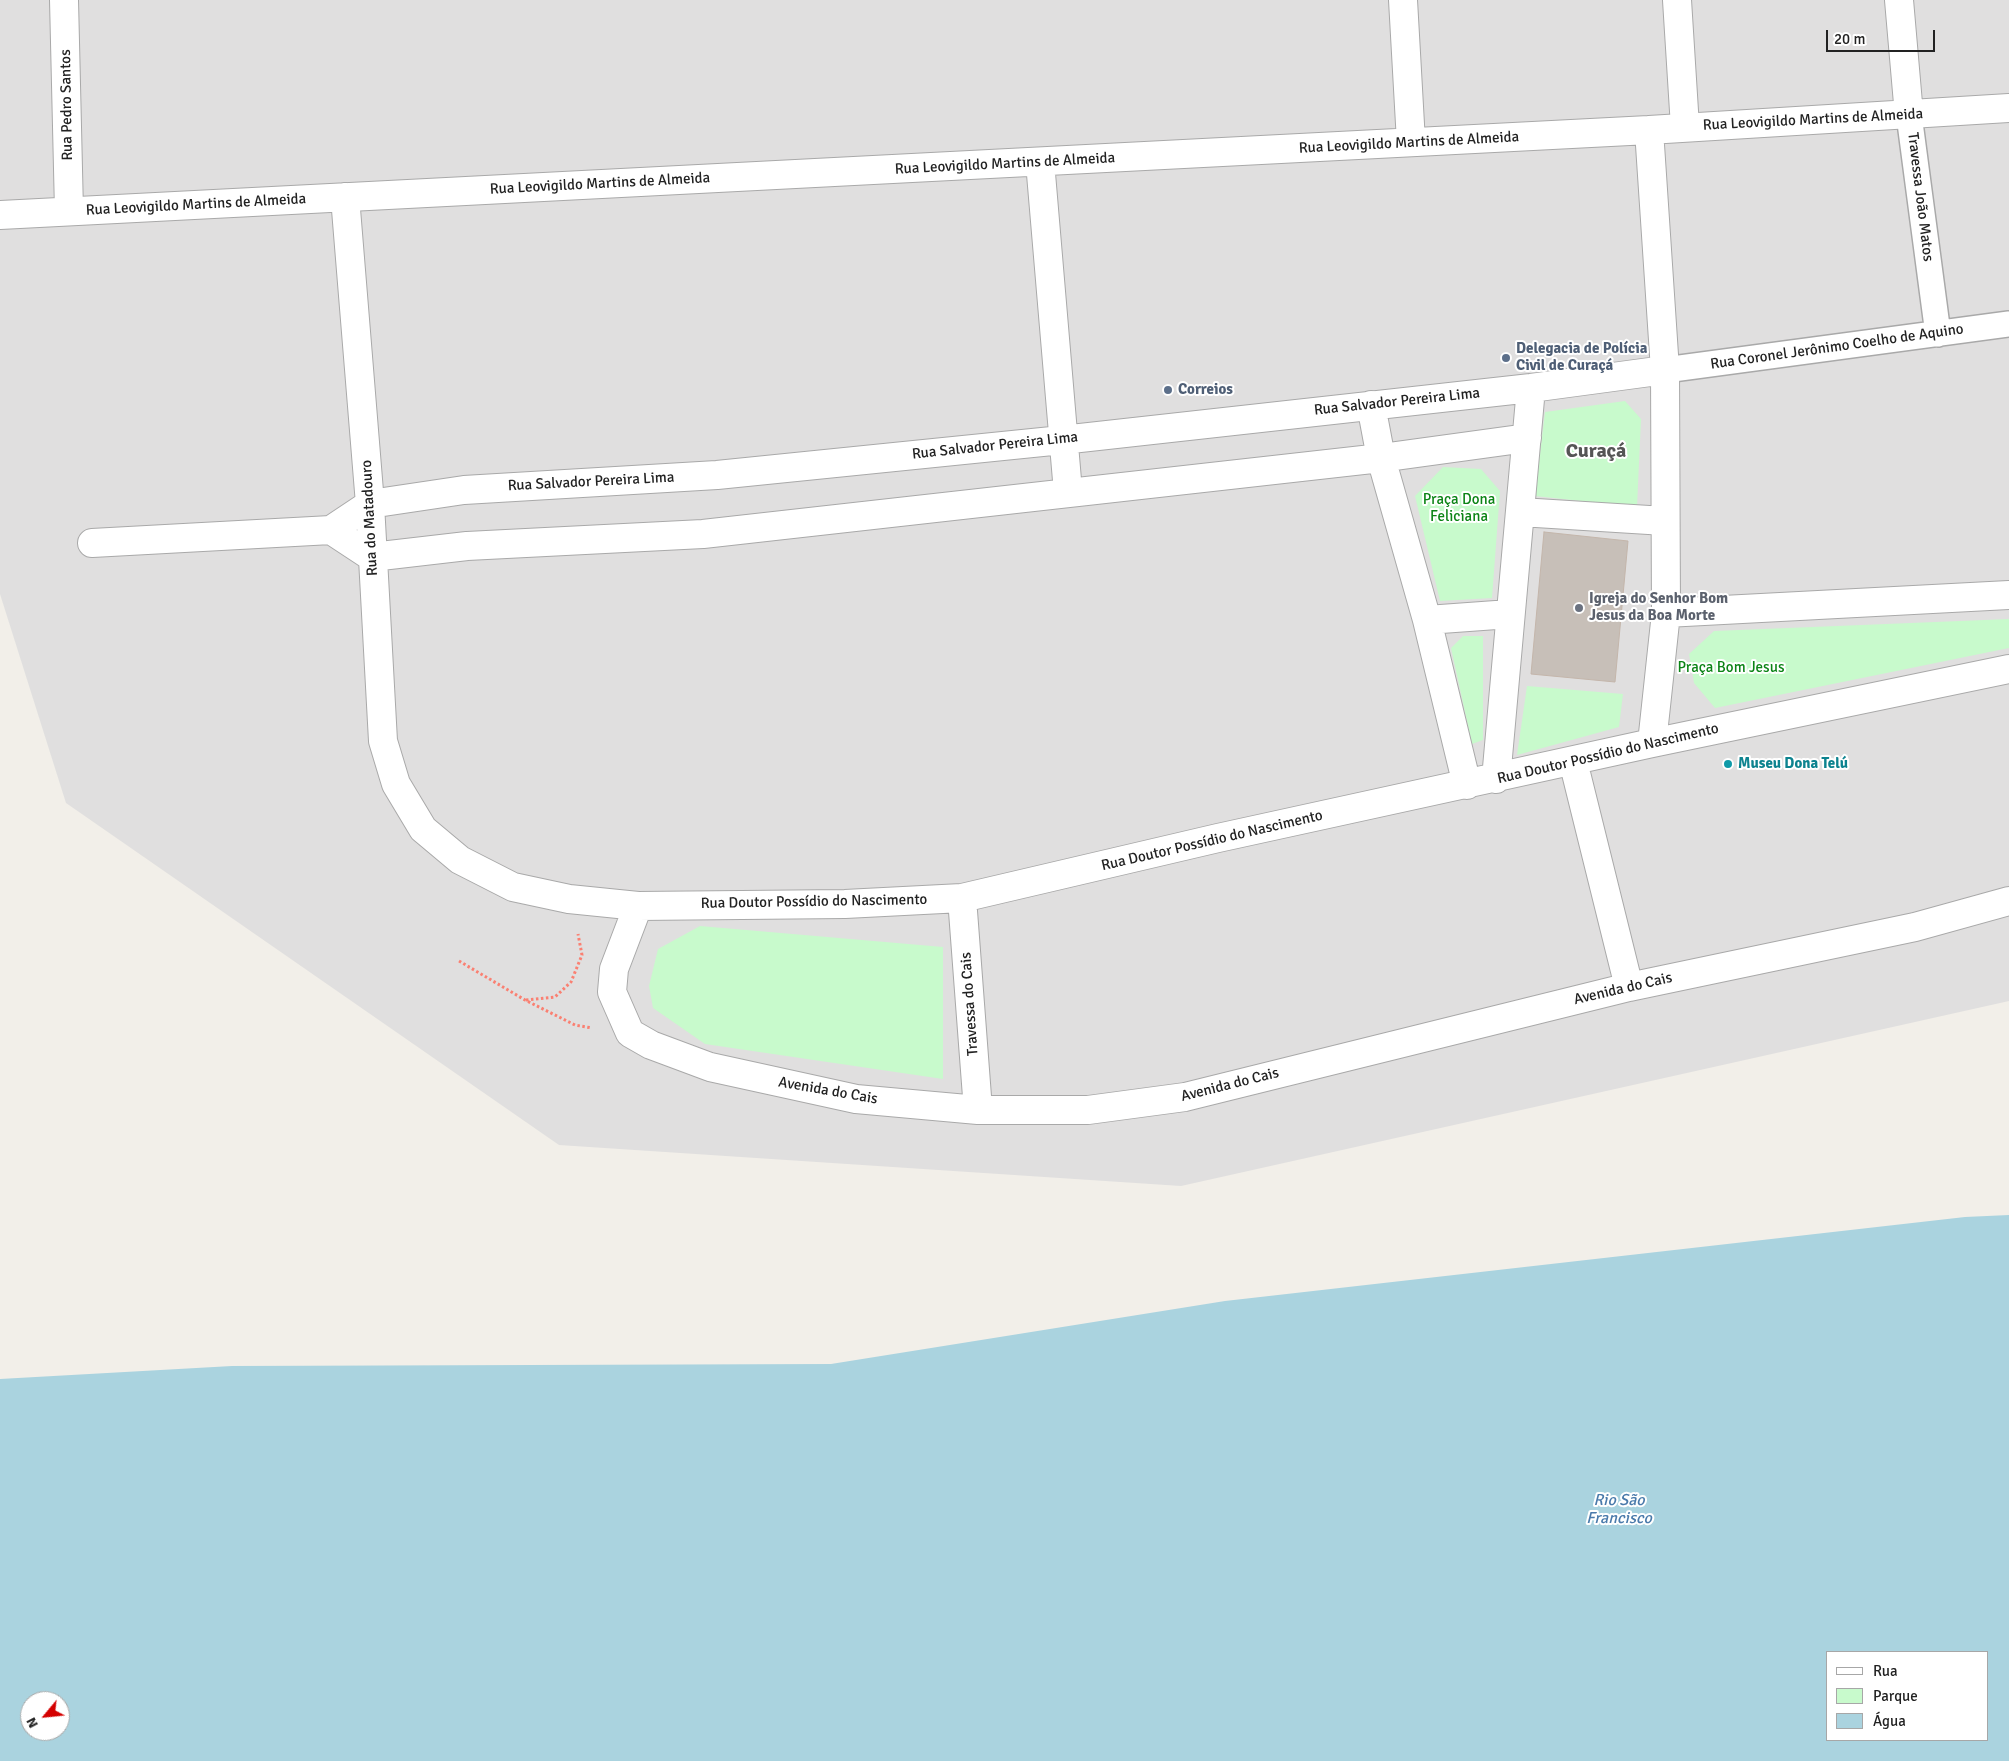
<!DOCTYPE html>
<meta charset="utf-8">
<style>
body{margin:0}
#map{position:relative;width:2009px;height:1761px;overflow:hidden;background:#f2efe9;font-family:Signika,sans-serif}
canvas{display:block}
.legend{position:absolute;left:1826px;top:1651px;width:162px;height:90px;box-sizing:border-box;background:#fff;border:1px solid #a7a7a7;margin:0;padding:6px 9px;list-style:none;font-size:15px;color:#222}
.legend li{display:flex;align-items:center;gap:10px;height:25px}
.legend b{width:25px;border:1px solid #a7a7a7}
.north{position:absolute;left:20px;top:1691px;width:50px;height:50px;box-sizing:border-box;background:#fff;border:1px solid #a7a7a7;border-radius:50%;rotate:242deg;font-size:14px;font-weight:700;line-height:20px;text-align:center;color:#222}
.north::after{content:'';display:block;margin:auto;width:18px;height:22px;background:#d40000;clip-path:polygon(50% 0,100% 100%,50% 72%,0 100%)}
.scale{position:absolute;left:1826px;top:30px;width:109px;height:22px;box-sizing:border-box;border:2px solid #222;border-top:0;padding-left:6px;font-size:15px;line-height:18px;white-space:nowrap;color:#222;-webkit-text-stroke:4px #fff;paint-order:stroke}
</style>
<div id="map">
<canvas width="2009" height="1761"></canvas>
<ul class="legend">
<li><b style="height:6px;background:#fff"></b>Rua</li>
<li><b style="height:14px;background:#c8facc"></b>Parque</li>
<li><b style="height:14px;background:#aad3df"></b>Água</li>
</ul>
<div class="north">N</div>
<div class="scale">20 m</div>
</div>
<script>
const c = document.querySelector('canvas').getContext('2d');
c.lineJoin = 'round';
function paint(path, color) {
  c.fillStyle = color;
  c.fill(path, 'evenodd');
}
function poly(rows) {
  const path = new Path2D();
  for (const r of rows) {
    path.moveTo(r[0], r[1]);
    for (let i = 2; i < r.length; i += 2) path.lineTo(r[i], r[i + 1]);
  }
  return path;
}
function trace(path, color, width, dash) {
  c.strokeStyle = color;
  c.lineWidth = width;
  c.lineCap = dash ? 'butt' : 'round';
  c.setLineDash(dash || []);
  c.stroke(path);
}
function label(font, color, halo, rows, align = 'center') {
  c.font = font + ' Signika,sans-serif';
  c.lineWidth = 4;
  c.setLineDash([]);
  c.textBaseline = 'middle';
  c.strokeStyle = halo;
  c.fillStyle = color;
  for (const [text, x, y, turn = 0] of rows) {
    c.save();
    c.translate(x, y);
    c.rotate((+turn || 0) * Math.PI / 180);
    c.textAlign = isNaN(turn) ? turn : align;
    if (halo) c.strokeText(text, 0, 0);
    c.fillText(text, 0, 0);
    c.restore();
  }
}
paint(poly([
 [0,0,2009,0,2009,1001,1181,1186,559,1145,66,803,0,594]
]), '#e0dfdf');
paint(poly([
 [1625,401,1641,419,1637,507,1535,496,1545,412],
 [1443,467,1481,469,1500,491,1492,598,1440,601,1415,496],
 [2009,619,2009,648,1715,708,1694,683,1689,654,1714,631],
 [1463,636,1483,636,1483,740,1472,744,1451,648],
 [1527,686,1623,694,1619,727,1517,755],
 [700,926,943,947,943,1079,705,1044,653,1008,649,986,658,949]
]), '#c8facc');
paint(poly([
 [2009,1215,2009,1761,0,1761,0,1379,232,1366,831,1364,1225,1301,1965,1217],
 [1828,1652,1988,1652,1988,1740,1828,1740],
 [30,1701,60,1701,60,1731,30,1731]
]), '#aad3df');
const building = poly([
 [1544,532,1628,541,1615,682,1531,674,1544,532]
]);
paint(building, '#c7bfb8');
trace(building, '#c4b6ab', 1);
const pedestrian = poly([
 [1909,115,1938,334],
 [1665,370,2009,324]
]);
const minor = poly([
 [64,0,69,211],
 [1403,0,1411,142],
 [1677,0,1685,127],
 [1899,0,1909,115],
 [1649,130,1665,370,1666,613,1652,743],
 [1040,162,1068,492],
 [345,197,370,504,383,741,396,784,423,829,460,860,513,887,569,899,638,906,845,904,962,898,1218,838,1652,743,2009,669],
 [0,215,1649,130,2009,108],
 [1371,405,1381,458,1427,620,1467,785],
 [1520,512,1665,521],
 [331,530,372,557,467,546,703,534,1381,458,1527,438],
 [92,543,331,530,370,504,464,490,717,475,1062,440,1531,388,1665,370],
 [1666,613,2009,595],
 [1427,620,1510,614],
 [1573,761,1629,987],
 [1496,779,1531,388],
 [962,898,978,1110],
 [638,906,614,969,612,992,630,1033,651,1045,710,1067,856,1099,978,1110,1088,1110,1185,1097,1629,987,1915,927,2009,901]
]);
trace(pedestrian, '#a9a9a9', 28);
trace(minor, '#a9a9a9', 30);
trace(poly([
 [459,961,525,1000,575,1025,592,1028],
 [526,1000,555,997,571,982,582,955,578,934]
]), '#fa8072', 3, [2.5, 2.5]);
trace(pedestrian, '#fff', 25);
trace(minor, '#fff', 28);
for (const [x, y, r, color] of [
 [1506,358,5,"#5c6f8a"],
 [1168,390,5,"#5c6f8a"],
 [1579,608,5,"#6b7280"],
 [1728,764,5,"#0f9aa8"]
]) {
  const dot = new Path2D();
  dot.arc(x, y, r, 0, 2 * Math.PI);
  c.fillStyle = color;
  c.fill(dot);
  trace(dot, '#fff', 2);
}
label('15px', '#222', '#fff', [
 ["Rua Pedro Santos",67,105,-91],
 ["Rua Leovigildo Martins de Almeida",1813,120,-3],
 ["Rua Leovigildo Martins de Almeida",1409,143,-3],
 ["Rua Leovigildo Martins de Almeida",1005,164,-3],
 ["Rua Leovigildo Martins de Almeida",600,184,-3],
 ["Travessa João Matos",1920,197,83],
 ["Rua Leovigildo Martins de Almeida",196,205,-3],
 ["Rua Coronel Jerônimo Coelho de Aquino",1837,347,-8],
 ["Rua Salvador Pereira Lima",1397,402,-6],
 ["Rua Salvador Pereira Lima",995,446,-6],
 ["Rua Salvador Pereira Lima",591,482,-3],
 ["Rua do Matadouro",370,518,-93],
 ["Rua Doutor Possídio do Nascimento",1608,754,-13],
 ["Rua Doutor Possídio do Nascimento",1212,841,-13],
 ["Rua Doutor Possídio do Nascimento",814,902,-1],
 ["Avenida do Cais",1623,989,-13],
 ["Travessa do Cais",970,1004,-94],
 ["Avenida do Cais",1230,1085,-14],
 ["Avenida do Cais",828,1091,10]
]);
label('bold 15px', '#4e5e75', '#fff', [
 ["Delegacia de Polícia",1516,349],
 ["Civil de Curaçá",1516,366],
 ["Correios",1178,390]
], 'left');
label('15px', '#0c8416', '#fff', [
 ["Praça Dona",1459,500],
 ["Feliciana",1459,517],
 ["Praça Bom Jesus",1731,668]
]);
label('bold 15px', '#5b616d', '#fff', [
 ["Igreja do Senhor Bom",1589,599],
 ["Jesus da Boa Morte",1589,616]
], 'left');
label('bold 15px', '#0d838f', '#fff', [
 ["Museu Dona Telú",1738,764]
], 'left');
label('italic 16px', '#4a7aab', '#fff', [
 ["Rio São",1619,1501],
 ["Francisco",1619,1519]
]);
label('bold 20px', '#555', '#fff', [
 ["Curaçá",1596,452]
]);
</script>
